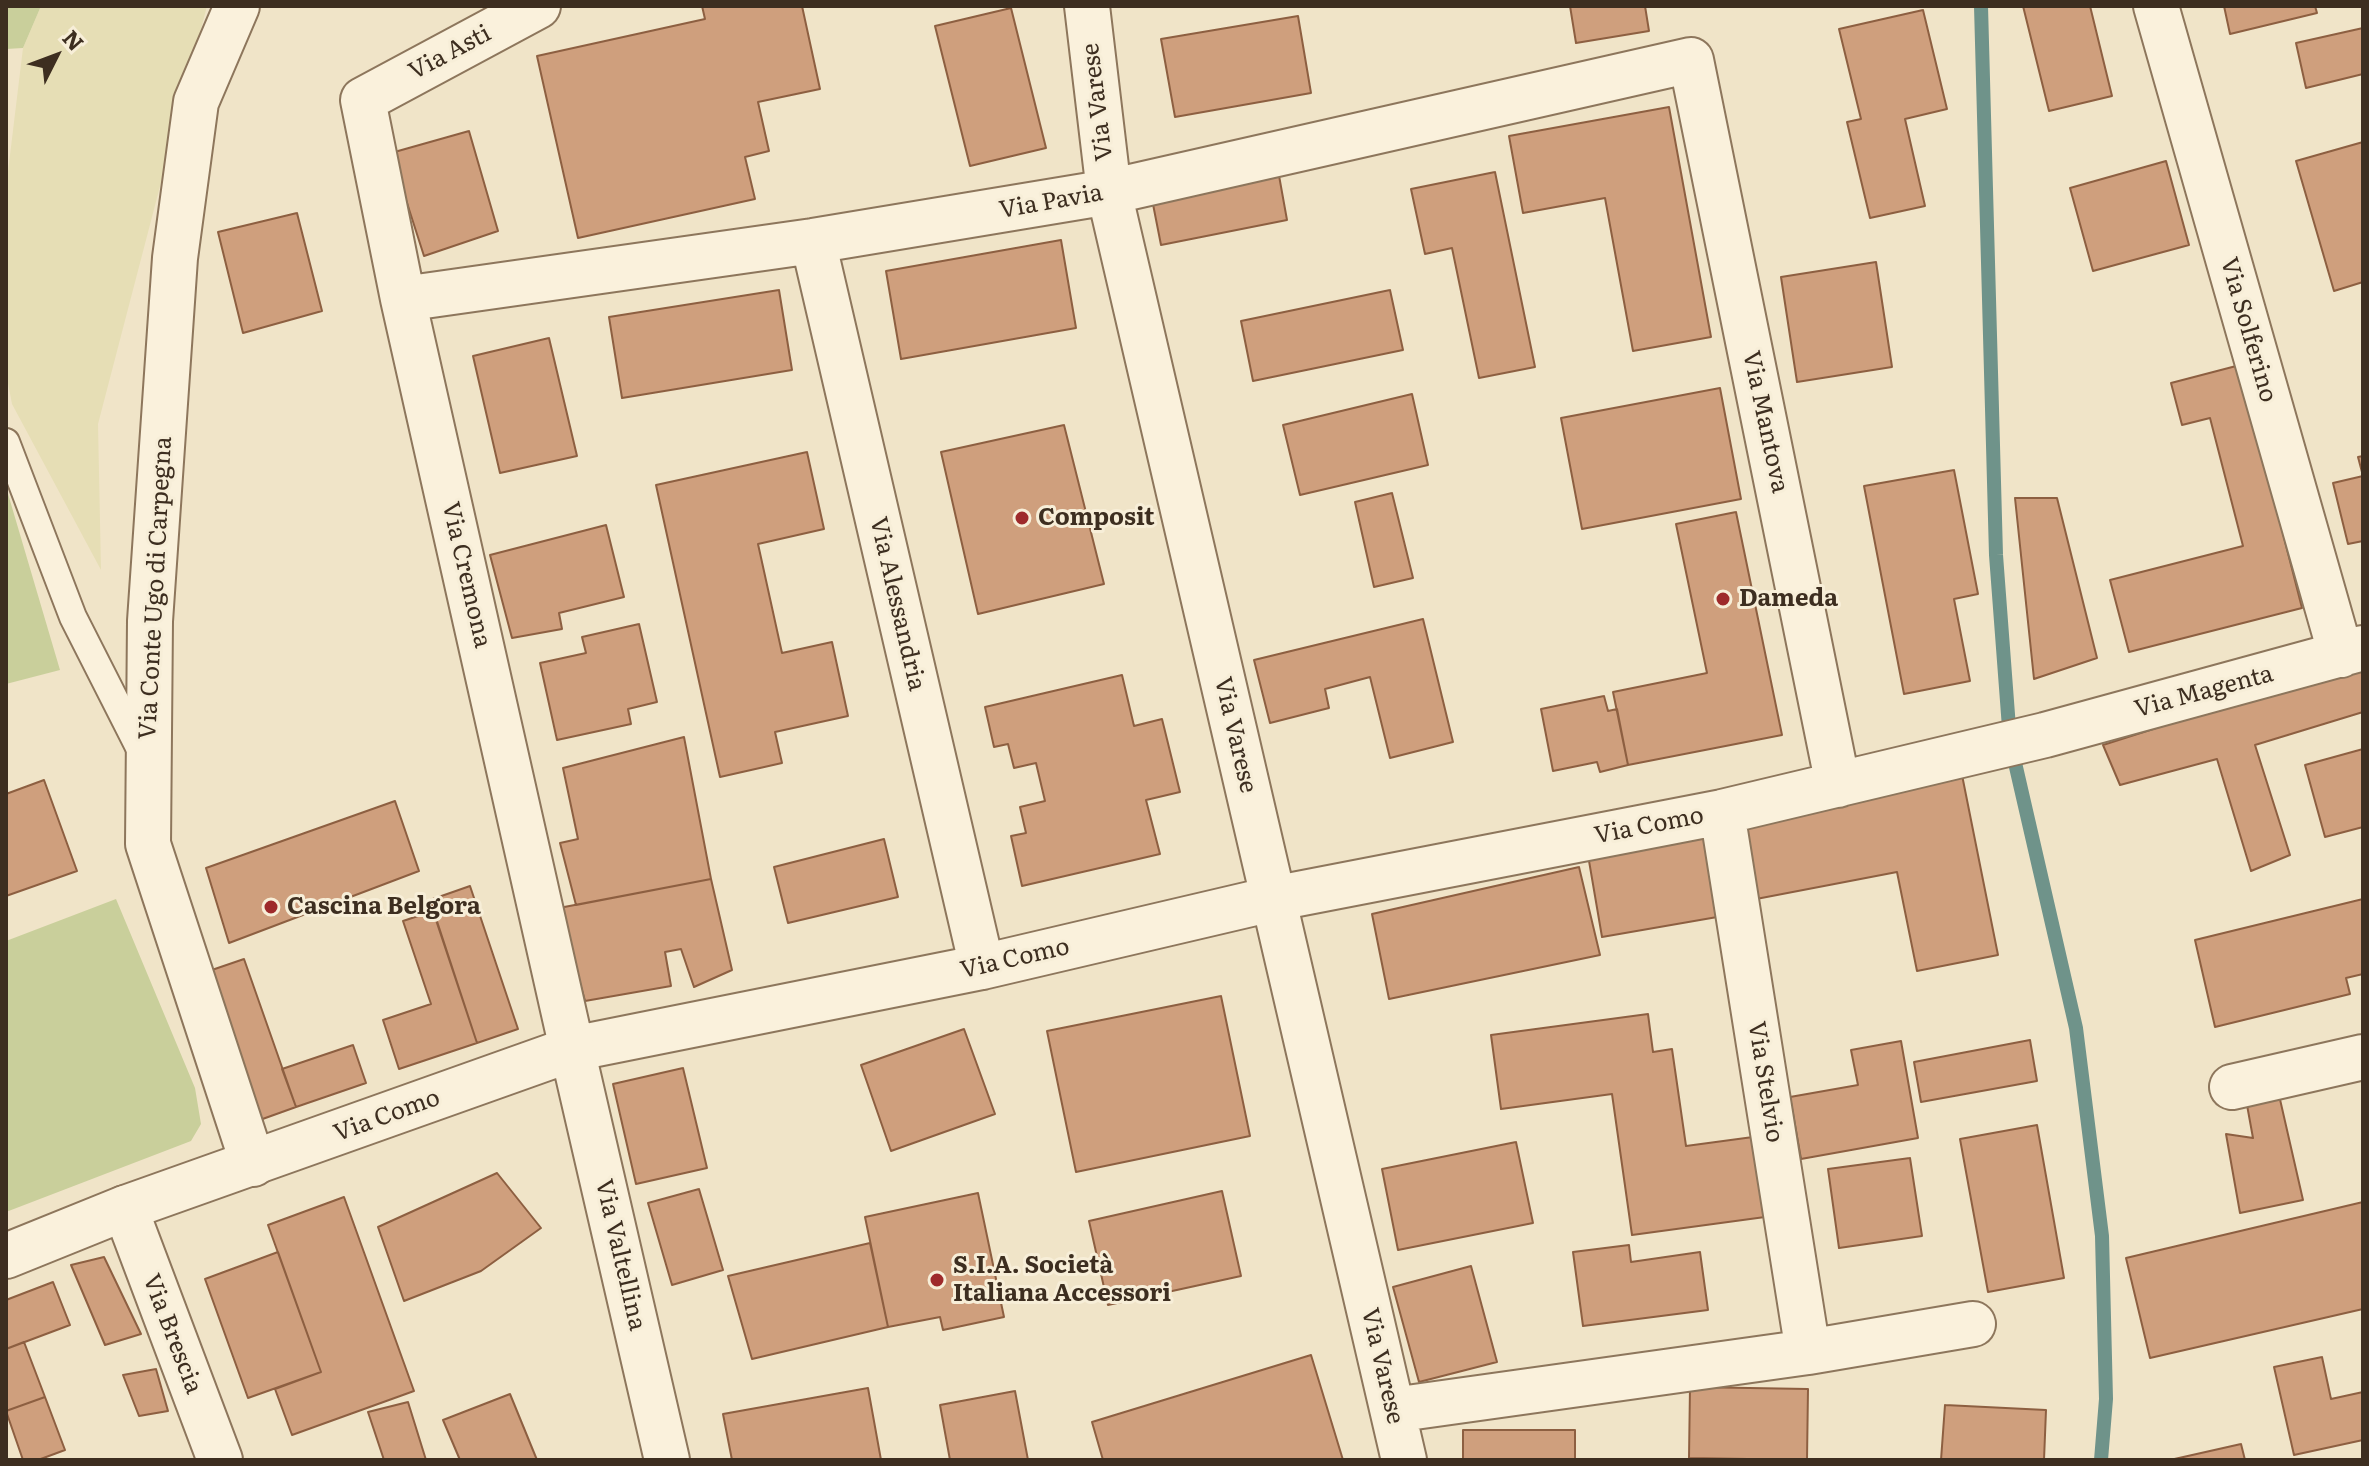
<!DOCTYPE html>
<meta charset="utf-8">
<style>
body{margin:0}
#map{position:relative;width:2369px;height:1466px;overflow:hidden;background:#f0e4c8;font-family:Literata,serif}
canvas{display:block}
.frame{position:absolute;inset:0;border:8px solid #3d2e20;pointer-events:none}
.north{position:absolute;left:16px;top:16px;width:80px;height:80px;-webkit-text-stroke:6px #f7eed8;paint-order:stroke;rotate:48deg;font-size:22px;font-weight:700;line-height:32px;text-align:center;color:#3d2e20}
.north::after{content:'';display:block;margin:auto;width:28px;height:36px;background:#3d2e20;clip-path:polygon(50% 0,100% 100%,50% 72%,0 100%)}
</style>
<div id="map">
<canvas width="2369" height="1466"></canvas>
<div class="frame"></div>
<div class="north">N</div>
</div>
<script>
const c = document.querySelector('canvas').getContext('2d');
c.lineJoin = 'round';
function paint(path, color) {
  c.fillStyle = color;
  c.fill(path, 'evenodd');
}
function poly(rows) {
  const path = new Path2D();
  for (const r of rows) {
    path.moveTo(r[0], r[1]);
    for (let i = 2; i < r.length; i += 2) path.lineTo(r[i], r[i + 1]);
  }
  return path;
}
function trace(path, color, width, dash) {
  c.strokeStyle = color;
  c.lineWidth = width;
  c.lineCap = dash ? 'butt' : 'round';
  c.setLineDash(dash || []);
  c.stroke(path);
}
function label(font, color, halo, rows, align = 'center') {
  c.font = font + ' Literata,serif';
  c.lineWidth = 6;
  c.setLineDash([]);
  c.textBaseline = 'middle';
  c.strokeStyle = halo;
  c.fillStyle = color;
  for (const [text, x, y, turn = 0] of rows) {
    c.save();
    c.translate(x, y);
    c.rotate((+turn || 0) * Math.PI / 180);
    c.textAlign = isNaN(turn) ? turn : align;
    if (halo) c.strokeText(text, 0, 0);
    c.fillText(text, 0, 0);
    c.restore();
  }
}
paint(poly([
 [41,6,207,6,98,424,101,570,12,404,6,373,6,188,23,48]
]), '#e6deb5');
paint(poly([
 [6,6,41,6,23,48,6,49],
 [6,487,60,670,6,684],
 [116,899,195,1088,201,1124,191,1141,6,1212,6,941]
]), '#c9cf9b');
trace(poly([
 [1981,6,1996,555,2010,741,2076,1028,2102,1236,2106,1399,2101,1460]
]), '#6f938a', 14);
const building = poly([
 [702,6,802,6,820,89,758,102,769,151,745,157,755,199,578,238,537,56,705,19,702,6],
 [1570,6,1645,6,1649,31,1576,43,1570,6],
 [2023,6,2090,6,2112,96,2049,111,2023,6],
 [2224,6,2315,6,2317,13,2230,34,2224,6],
 [1011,8,1046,148,970,166,935,26,1011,8],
 [1923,10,1947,109,1905,119,1925,206,1870,218,1847,122,1861,119,1839,29,1923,10],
 [1298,16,1311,93,1175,117,1161,39,1298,16],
 [2363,28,2363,74,2306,88,2296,43,2363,28],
 [1669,107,1711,337,1633,351,1605,198,1523,213,1509,136,1669,107],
 [469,131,498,231,424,256,391,153,469,131],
 [2363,142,2363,282,2334,291,2296,161,2363,142],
 [2166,161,2189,245,2093,271,2070,188,2166,161],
 [1278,170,1287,220,1161,245,1151,194,1278,170],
 [1495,172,1535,367,1479,378,1452,248,1425,254,1411,189,1495,172],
 [297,213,322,311,243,333,218,232,297,213],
 [1061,240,1076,328,901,359,886,271,1061,240],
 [1876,262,1892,367,1797,382,1781,277,1876,262],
 [779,290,792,370,622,398,609,317,779,290],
 [1390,290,1403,350,1253,381,1241,321,1390,290],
 [549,338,577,456,500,473,473,356,549,338],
 [2240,365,2302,608,2129,652,2110,580,2243,546,2210,418,2182,425,2171,383,2240,365],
 [1720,388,1741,499,1582,529,1561,418,1720,388],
 [1412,394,1428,465,1300,495,1283,425,1412,394],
 [1064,425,1104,584,978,614,941,452,1064,425],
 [807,452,824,529,758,544,782,653,832,642,848,716,775,732,782,763,720,777,656,485,807,452],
 [2363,456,2363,541,2348,544,2333,483,2363,476,2358,457,2363,456],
 [1954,470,1978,594,1954,599,1970,681,1904,694,1864,486,1954,470],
 [1392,493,1413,578,1374,587,1355,502,1392,493],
 [2015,498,2057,498,2097,658,2034,679,2015,498],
 [1736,512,1782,735,1628,765,1613,692,1707,673,1676,524,1736,512],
 [606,525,624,597,559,613,562,629,512,638,490,555,606,525],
 [1423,619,1453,742,1390,758,1370,677,1325,689,1329,708,1270,723,1254,660,1423,619],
 [639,624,657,702,628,709,631,724,557,740,540,663,586,653,582,637,639,624],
 [2363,662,2363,712,2255,745,2290,855,2251,871,2217,759,2120,785,2103,745,2363,662],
 [1122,675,1134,726,1162,719,1180,792,1146,800,1160,854,1022,886,1011,836,1026,833,1020,807,1045,801,1036,763,1014,768,1008,744,994,747,985,707,1122,675],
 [1604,696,1608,711,1617,709,1628,765,1600,772,1597,762,1553,771,1541,709,1604,696],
 [684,737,711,879,576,905,560,843,578,839,563,768,684,737],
 [2363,749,2363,827,2325,837,2305,765,2363,749],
 [1962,775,1998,955,1917,971,1897,872,1751,900,1735,818,1962,775],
 [44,780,77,871,6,896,6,794,44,780],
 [395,801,419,871,229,943,206,868,395,801],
 [1709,835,1723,916,1602,937,1588,855,1709,835],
 [884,839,898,897,788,923,774,867,884,839],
 [1579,867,1600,955,1389,999,1372,914,1579,867],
 [711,879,732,970,694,987,681,949,665,952,671,986,585,1001,559,908,711,879],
 [470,886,518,1029,477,1043,430,900,470,886],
 [2363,899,2363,974,2346,978,2350,994,2215,1027,2195,940,2363,899],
 [433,911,477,1043,399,1069,383,1020,431,1004,403,921,433,911],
 [244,959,296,1107,257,1121,206,972,244,959],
 [1221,996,1250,1136,1076,1172,1047,1031,1221,996],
 [1648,1014,1653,1052,1672,1049,1686,1146,1753,1137,1765,1217,1632,1235,1612,1094,1501,1109,1491,1035,1648,1014],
 [964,1029,995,1114,891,1151,861,1065,964,1029],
 [2030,1040,2037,1081,1921,1102,1914,1062,2030,1040],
 [1901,1041,1918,1138,1801,1159,1790,1097,1858,1085,1851,1050,1901,1041],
 [353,1045,366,1083,296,1107,282,1069,353,1045],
 [683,1068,707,1168,636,1184,613,1084,683,1068],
 [2279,1095,2303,1200,2240,1213,2226,1134,2253,1138,2247,1105,2279,1095],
 [2037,1125,2064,1278,1988,1292,1960,1139,2037,1125],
 [1516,1142,1533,1223,1398,1250,1382,1169,1516,1142],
 [1910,1158,1922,1236,1839,1248,1828,1169,1910,1158],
 [497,1173,541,1228,481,1271,404,1301,378,1227,497,1173],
 [699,1189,723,1270,672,1285,648,1203,699,1189],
 [1222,1191,1241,1276,1108,1305,1089,1221,1222,1191],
 [978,1193,1004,1317,943,1330,940,1317,888,1327,865,1217,978,1193],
 [344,1197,414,1391,292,1435,275,1389,321,1372,268,1225,344,1197],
 [2363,1202,2363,1309,2150,1358,2126,1258,2363,1202],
 [870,1243,888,1327,752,1359,728,1276,870,1243],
 [1629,1245,1631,1262,1700,1252,1708,1310,1583,1326,1573,1252,1629,1245],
 [278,1252,321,1372,248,1398,205,1279,278,1252],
 [104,1257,141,1334,105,1345,71,1265,104,1257],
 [1471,1266,1497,1362,1419,1382,1393,1287,1471,1266],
 [53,1282,70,1325,6,1349,6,1300,53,1282],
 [24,1342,45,1397,6,1411,6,1349,24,1342],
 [1311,1355,1343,1460,1103,1460,1092,1422,1311,1355],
 [2322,1357,2331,1399,2363,1392,2363,1440,2294,1455,2274,1367,2322,1357],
 [156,1369,168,1411,139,1416,123,1375,156,1369],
 [1690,1387,1808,1389,1807,1460,1689,1458,1690,1387],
 [868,1388,881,1460,732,1460,723,1414,868,1388],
 [1015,1391,1028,1460,950,1460,940,1405,1015,1391],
 [510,1394,537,1460,460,1460,443,1420,510,1394],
 [45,1397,65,1450,38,1460,23,1460,6,1411,45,1397],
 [408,1402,426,1460,384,1460,368,1412,408,1402],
 [1945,1405,2046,1410,2044,1460,1941,1460,1945,1405],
 [1463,1430,1575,1430,1575,1460,1463,1460,1463,1430],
 [2241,1444,2245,1460,2170,1460,2241,1444]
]);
paint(building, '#cf9f7d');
trace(building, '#8d5f41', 2);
const service = poly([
 [6,442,73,617,142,753]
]);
const minor = poly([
 [237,6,196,102,175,258,150,621,148,844,253,1164],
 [538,6,363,100,403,299,572,1049,982,967,1272,899,1722,812,2045,735,2363,648],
 [1087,6,1109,192,1404,1460],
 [2156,6,2341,655],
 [813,241,982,967],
 [403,299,813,241,1109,192,1691,60,1838,785],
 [1722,812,1808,1352],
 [2232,1087,2363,1057],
 [125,1208,220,1460],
 [1393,1410,1808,1352,1973,1324]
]);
const tertiary = poly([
 [6,1256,125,1208,572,1049,667,1460]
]);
trace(service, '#8d765c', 30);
trace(minor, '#8d765c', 48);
trace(tertiary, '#8d765c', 48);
trace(service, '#faf1dc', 26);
trace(minor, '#faf1dc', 44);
trace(tertiary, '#faf1dc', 44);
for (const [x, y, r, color] of [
 [1022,518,8,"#9e2a2b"],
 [1723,599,8,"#9e2a2b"],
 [271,907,8,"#9e2a2b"],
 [937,1280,8,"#9e2a2b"]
]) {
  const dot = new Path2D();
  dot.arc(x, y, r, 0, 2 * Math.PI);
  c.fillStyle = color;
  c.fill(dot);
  trace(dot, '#f7eed8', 3);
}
label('24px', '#3d2e20', '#f7eed8', [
 ["Via Asti",450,53,-28],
 ["Via Varese",1098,102,-97],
 ["Via Pavia",1051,202,-10],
 ["Via Solferino",2248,330,74],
 ["Via Mantova",1765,422,78],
 ["Via Cremona",466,575,77],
 ["Via Conte Ugo di Carpegna",156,588,-87],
 ["Via Alessandria",897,604,77],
 ["Via Magenta",2204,692,-15],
 ["Via Varese",1235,735,77],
 ["Via Como",1649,826,-11],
 ["Via Como",1015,959,-13],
 ["Via Stelvio",1765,1082,81],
 ["Via Como",387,1116,-20],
 ["Via Valtellina",620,1255,77],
 ["Via Brescia",172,1334,69],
 ["Via Varese",1382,1366,77]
]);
label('bold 24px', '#3d2e20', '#f7eed8', [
 ["Composit",1038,518],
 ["Dameda",1739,599],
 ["Cascina Belgora",287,907],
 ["S.I.A. Società",953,1266],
 ["Italiana Accessori",953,1294]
], 'left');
</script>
